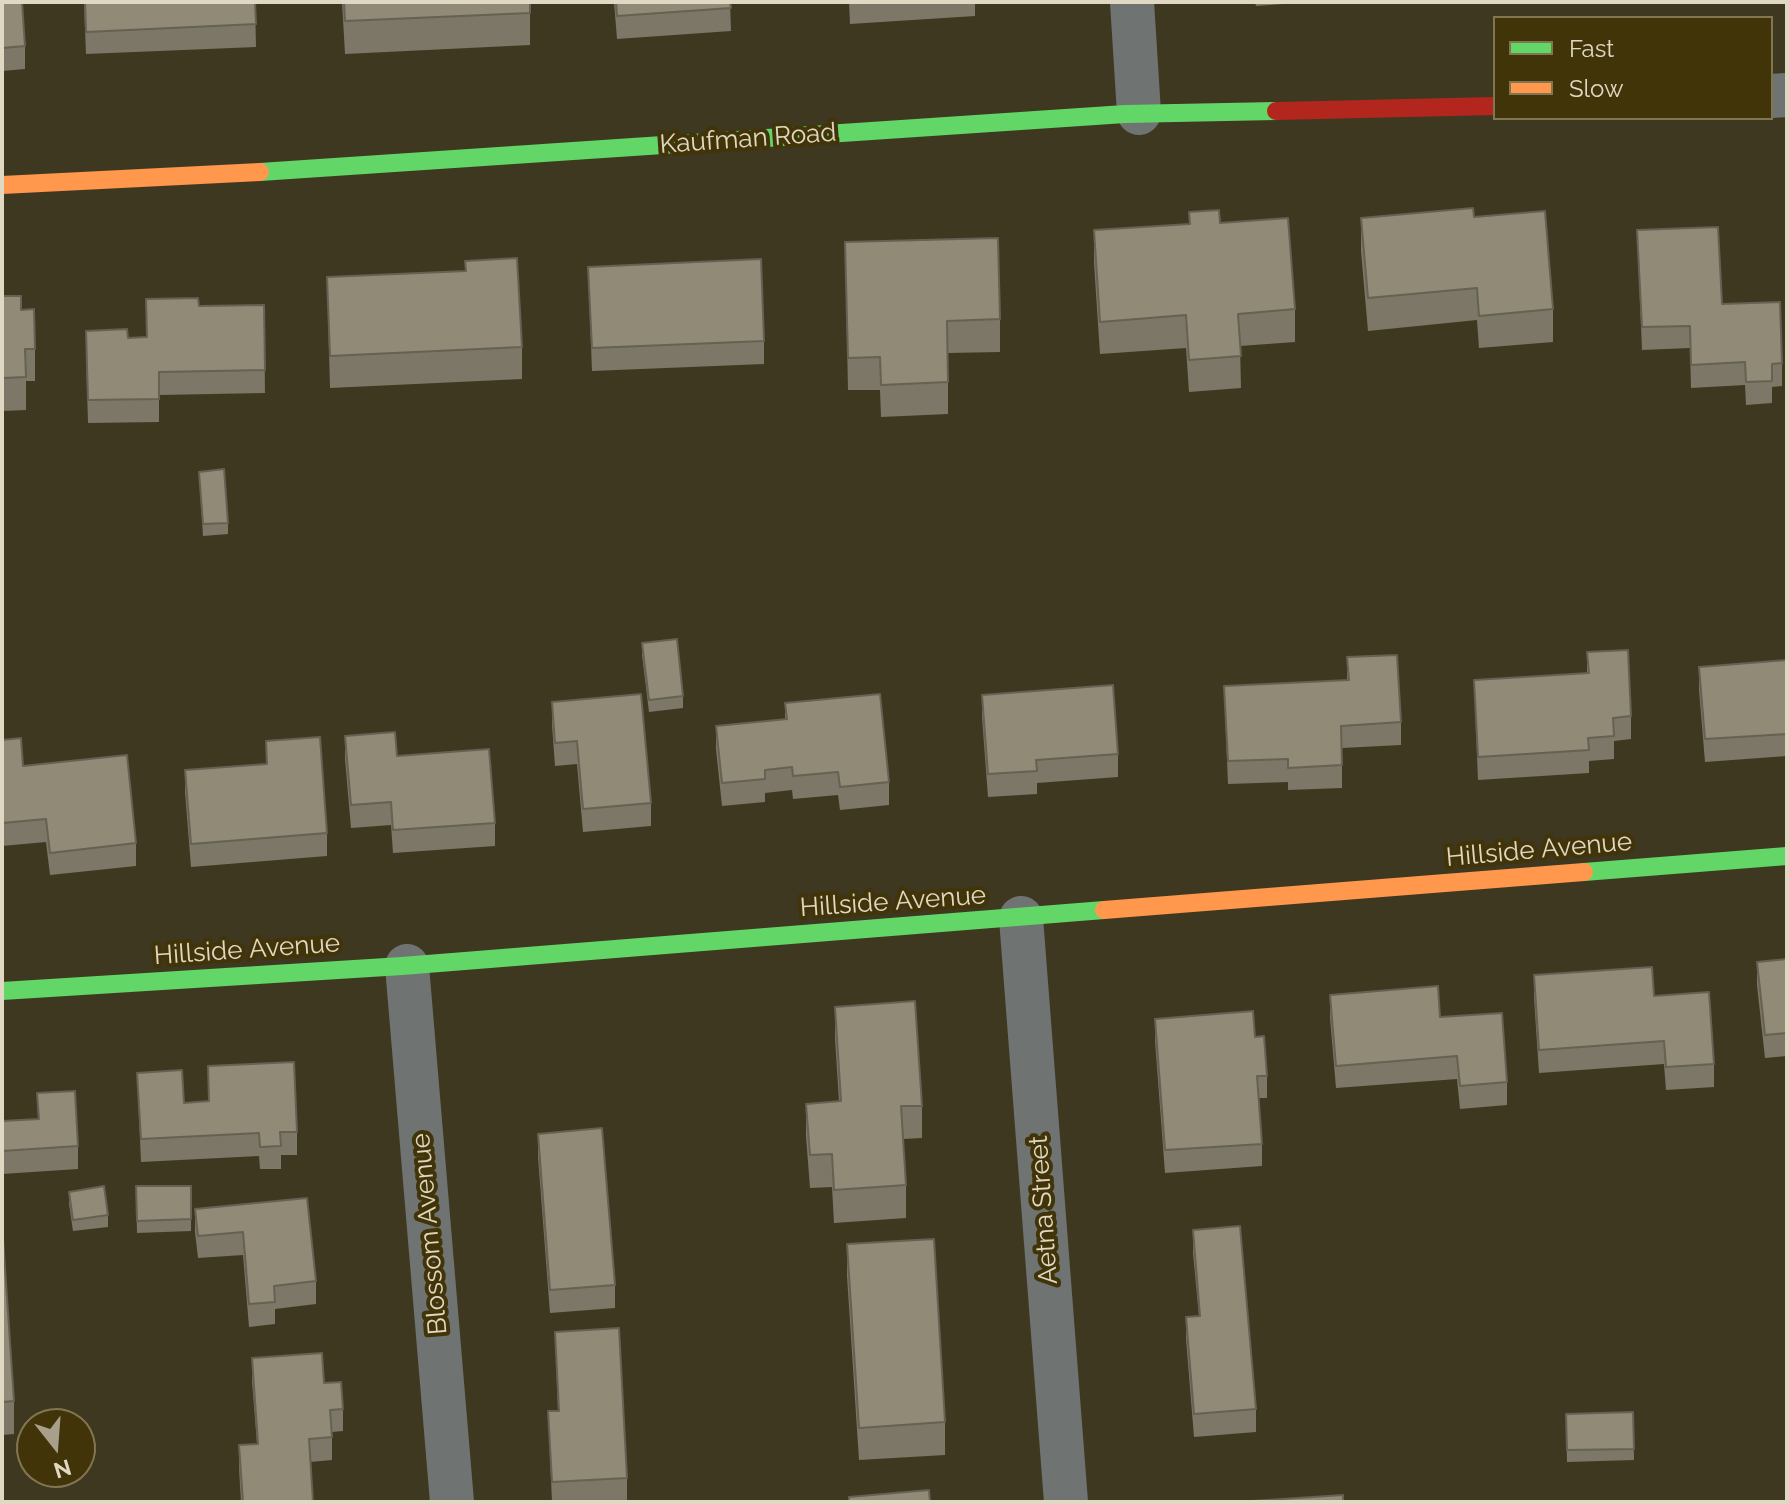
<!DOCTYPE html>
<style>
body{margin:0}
#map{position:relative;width:1789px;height:1504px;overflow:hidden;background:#3f3821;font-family:Raleway,sans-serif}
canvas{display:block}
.frame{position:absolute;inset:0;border:4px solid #e0d8c2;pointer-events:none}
.legend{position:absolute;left:1493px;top:16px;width:280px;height:104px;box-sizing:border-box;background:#413408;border:2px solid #817652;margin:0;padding:10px 14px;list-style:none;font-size:24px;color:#e0d8c2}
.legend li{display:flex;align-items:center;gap:16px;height:40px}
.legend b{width:40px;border:2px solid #817652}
.north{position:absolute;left:16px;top:1408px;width:80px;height:80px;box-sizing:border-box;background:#413408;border:2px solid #817652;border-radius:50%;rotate:163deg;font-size:22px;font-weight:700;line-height:32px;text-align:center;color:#e0d8c2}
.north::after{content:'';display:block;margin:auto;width:28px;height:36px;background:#a8a08a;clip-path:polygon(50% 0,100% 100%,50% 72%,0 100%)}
</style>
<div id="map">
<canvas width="1789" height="1504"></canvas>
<div class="frame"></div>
<ul class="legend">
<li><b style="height:10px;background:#63d668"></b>Fast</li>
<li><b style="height:10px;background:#ff974d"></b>Slow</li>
</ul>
<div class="north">N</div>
</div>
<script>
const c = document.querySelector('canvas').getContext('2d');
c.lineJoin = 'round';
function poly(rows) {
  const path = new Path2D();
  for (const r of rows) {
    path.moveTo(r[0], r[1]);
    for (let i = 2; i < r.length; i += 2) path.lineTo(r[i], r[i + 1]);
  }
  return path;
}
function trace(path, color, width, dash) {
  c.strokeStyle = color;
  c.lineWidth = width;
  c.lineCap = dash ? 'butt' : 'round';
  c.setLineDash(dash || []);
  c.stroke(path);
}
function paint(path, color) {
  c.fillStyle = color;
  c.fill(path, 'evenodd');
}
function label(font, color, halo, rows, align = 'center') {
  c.font = font + ' Raleway,sans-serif';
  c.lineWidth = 8;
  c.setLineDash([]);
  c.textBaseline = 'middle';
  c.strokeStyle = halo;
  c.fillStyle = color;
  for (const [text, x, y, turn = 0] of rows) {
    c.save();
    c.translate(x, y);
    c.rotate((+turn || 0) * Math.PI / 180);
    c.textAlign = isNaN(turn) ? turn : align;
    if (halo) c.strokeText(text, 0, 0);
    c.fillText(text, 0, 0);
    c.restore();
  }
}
trace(poly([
 [1132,2,1139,113],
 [1771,96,1787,95],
 [1021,918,1066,1502],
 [407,966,452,1502]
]), '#6f7473', 44);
trace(poly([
 [260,172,1125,114,1276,111],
 [1584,872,1787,856],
 [2,991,402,966,1104,910]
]), '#63d668', 18);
trace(poly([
 [2,185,260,172],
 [1104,910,1584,872]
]), '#ff974d', 18);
trace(poly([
 [1276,111,1495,106]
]), '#b3261e', 18);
paint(poly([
 [2,2,25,46,25,69,2,71],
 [84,2,255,2,256,47,86,54],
 [342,2,530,2,530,45,345,54],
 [614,2,730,2,731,31,617,39],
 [849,2,975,2,975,16,850,24],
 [1255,2,1310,2,1256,6],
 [1189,212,1220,223,1295,309,1295,342,1240,346,1241,388,1189,392,1186,348,1100,354,1094,263,1094,230,1189,224],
 [1474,217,1553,309,1553,342,1479,348,1477,320,1368,331,1361,251,1361,218],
 [1637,230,1722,304,1782,363,1782,386,1772,387,1772,403,1746,405,1745,385,1691,388,1690,348,1642,350],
 [845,242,1000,319,1000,352,948,353,948,414,881,417,880,390,848,390],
 [465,261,522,347,522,379,330,388,327,277,465,271],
 [588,267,764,341,764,364,592,371],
 [2,296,21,310,35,349,35,381,26,381,26,410,2,411],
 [264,305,265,393,159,395,159,422,88,423,86,354,128,338,146,337,199,306],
 [199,472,228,523,228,534,203,536],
 [642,643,683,696,683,708,649,712,642,655],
 [1587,652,1631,716,1631,739,1614,741,1614,759,1589,761,1589,773,1478,780,1474,680,1587,673],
 [1347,657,1401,722,1401,745,1342,748,1342,788,1288,790,1288,782,1228,784,1224,686,1347,680],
 [1787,660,1787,756,1705,762,1699,690,1699,667],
 [982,695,1118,754,1118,777,1037,783,1037,794,988,797,982,717],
 [552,702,651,803,651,826,583,832,577,764,555,766,552,725],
 [785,703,889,782,889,805,840,810,838,795,793,799,792,790,765,793,765,802,722,806,716,749,716,726,785,719],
 [345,736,397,756,495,823,495,846,393,853,391,825,351,828,345,759],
 [2,740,23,766,136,843,136,866,50,875,46,842,2,846],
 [266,741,327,833,327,856,191,867,185,792,185,770,266,764],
 [1787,959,1787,1056,1765,1058,1757,985,1757,962],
 [1534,975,1654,996,1714,1064,1714,1087,1666,1090,1664,1064,1539,1073,1534,998],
 [1330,995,1440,1017,1507,1082,1507,1105,1460,1109,1457,1079,1336,1088,1330,1018],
 [835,1007,922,1106,922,1138,903,1139,906,1185,906,1218,834,1223,832,1187,810,1188,806,1136,806,1104,839,1101,835,1039],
 [1155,1019,1255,1037,1267,1076,1267,1098,1259,1098,1262,1144,1262,1166,1165,1173,1155,1041],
 [208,1066,297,1132,297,1155,281,1155,281,1169,260,1169,259,1156,141,1162,137,1073,184,1103,209,1101],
 [37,1093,78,1146,78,1169,2,1174,2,1121,38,1119],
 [538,1134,615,1285,615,1308,550,1313,538,1157],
 [136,1186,191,1186,191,1231,137,1233],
 [69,1192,108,1215,108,1227,73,1231,69,1204],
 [307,1198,316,1281,316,1304,275,1309,275,1324,249,1327,243,1255,198,1258,195,1232,195,1209],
 [2,1224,14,1401,14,1434,2,1435],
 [1193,1230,1256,1409,1256,1432,1194,1437,1186,1339,1186,1317,1199,1316,1193,1253],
 [847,1244,945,1422,945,1455,859,1460,847,1276],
 [555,1332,627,1478,627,1500,552,1502,548,1411,558,1411],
 [252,1358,324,1383,343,1409,343,1431,332,1432,332,1460,310,1462,313,1502,241,1502,239,1468,239,1445,257,1444,252,1381],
 [1633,1412,1634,1460,1567,1462,1566,1414]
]), '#7c7766');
const building = poly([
 [2,2,22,2,25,46,2,48,2,2],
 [85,2,255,2,256,24,86,32,85,2],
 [344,2,530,2,530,13,345,21,344,2],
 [616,2,730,2,731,8,617,16,616,2],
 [1473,208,1474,217,1545,211,1553,309,1479,316,1477,288,1368,298,1361,218,1473,208],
 [1219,210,1220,223,1288,218,1295,309,1238,314,1241,356,1189,360,1186,315,1100,322,1094,230,1190,224,1189,212,1219,210],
 [1718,227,1722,304,1780,302,1782,363,1772,364,1772,381,1746,382,1745,362,1691,365,1690,326,1642,327,1637,230,1718,227],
 [998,238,1000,319,947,321,948,382,881,385,880,357,848,358,845,242,998,238],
 [517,258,522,347,330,356,327,277,466,271,465,261,517,258],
 [761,259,764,341,592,348,588,267,761,259],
 [2,296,21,296,21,310,34,309,35,349,25,349,26,377,2,378,2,296],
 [198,298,199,306,264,305,265,370,159,372,159,399,88,400,86,331,127,329,128,338,147,337,146,299,198,298],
 [224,469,228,523,203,524,199,472,224,469],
 [677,639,683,696,649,700,642,643,677,639],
 [1628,650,1631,716,1613,718,1614,736,1588,738,1589,750,1478,757,1474,680,1589,673,1587,652,1628,650],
 [1397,655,1401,722,1341,726,1342,765,1288,768,1288,759,1228,761,1224,686,1349,680,1347,657,1397,655],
 [1787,660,1787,734,1705,739,1699,667,1787,660],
 [1113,685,1118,754,1036,760,1037,771,988,774,982,695,1113,685],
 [641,694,651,803,583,809,577,741,555,743,552,702,641,694],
 [880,694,889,782,840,787,838,772,793,776,792,767,765,770,765,779,722,783,716,726,787,719,785,703,880,694],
 [395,732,397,756,489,749,495,823,393,830,391,802,351,805,345,736,395,732],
 [320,737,327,833,191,844,185,770,267,764,266,741,320,737],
 [21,738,23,766,127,755,136,843,50,853,46,819,2,823,2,740,21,738],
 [1787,959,1787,1033,1765,1035,1757,962,1787,959],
 [1652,967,1654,996,1709,992,1714,1064,1666,1067,1664,1041,1539,1050,1534,975,1652,967],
 [1438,986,1440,1017,1502,1013,1507,1082,1460,1086,1457,1056,1336,1066,1330,995,1438,986],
 [915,1001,922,1106,901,1106,906,1185,834,1190,832,1154,810,1155,806,1104,841,1101,835,1007,915,1001],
 [1253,1011,1255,1037,1264,1036,1267,1076,1257,1076,1262,1144,1165,1150,1155,1019,1253,1011],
 [294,1062,297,1132,280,1132,281,1146,260,1147,259,1133,141,1139,137,1073,182,1070,184,1103,209,1101,208,1066,294,1062],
 [75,1091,78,1146,2,1151,2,1121,39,1119,37,1093,75,1091],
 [602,1128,615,1285,550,1290,538,1134,602,1128],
 [104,1186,108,1215,73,1220,69,1192,104,1186],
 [136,1186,191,1186,191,1219,137,1221,136,1186],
 [307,1198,316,1281,274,1286,275,1302,249,1304,243,1232,198,1236,195,1209,307,1198],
 [2,1224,14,1401,2,1402,2,1224],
 [1240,1226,1256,1409,1194,1414,1186,1317,1200,1316,1193,1230,1240,1226],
 [934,1239,945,1422,859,1428,847,1244,934,1239],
 [619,1328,627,1478,552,1482,548,1411,559,1411,555,1332,619,1328],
 [322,1353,324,1383,341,1382,343,1409,330,1410,332,1437,309,1439,313,1502,243,1502,239,1445,258,1444,252,1358,322,1353],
 [1633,1412,1634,1449,1567,1450,1566,1414,1633,1412],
 [929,1490,930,1502,849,1502,849,1497,929,1490],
 [1343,1495,1343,1502,1252,1502,1252,1501,1343,1495]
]);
paint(building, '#908a77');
trace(building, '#656153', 2);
label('26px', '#e0d8c2', '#413408', [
 ["Kaufman Road",748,139,-4],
 ["Hillside Avenue",1539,850,-5],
 ["Hillside Avenue",893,902,-4],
 ["Hillside Avenue",247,950,-4],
 ["Aetna Street",1044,1210,-94],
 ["Blossom Avenue",430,1234,-95]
]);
</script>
